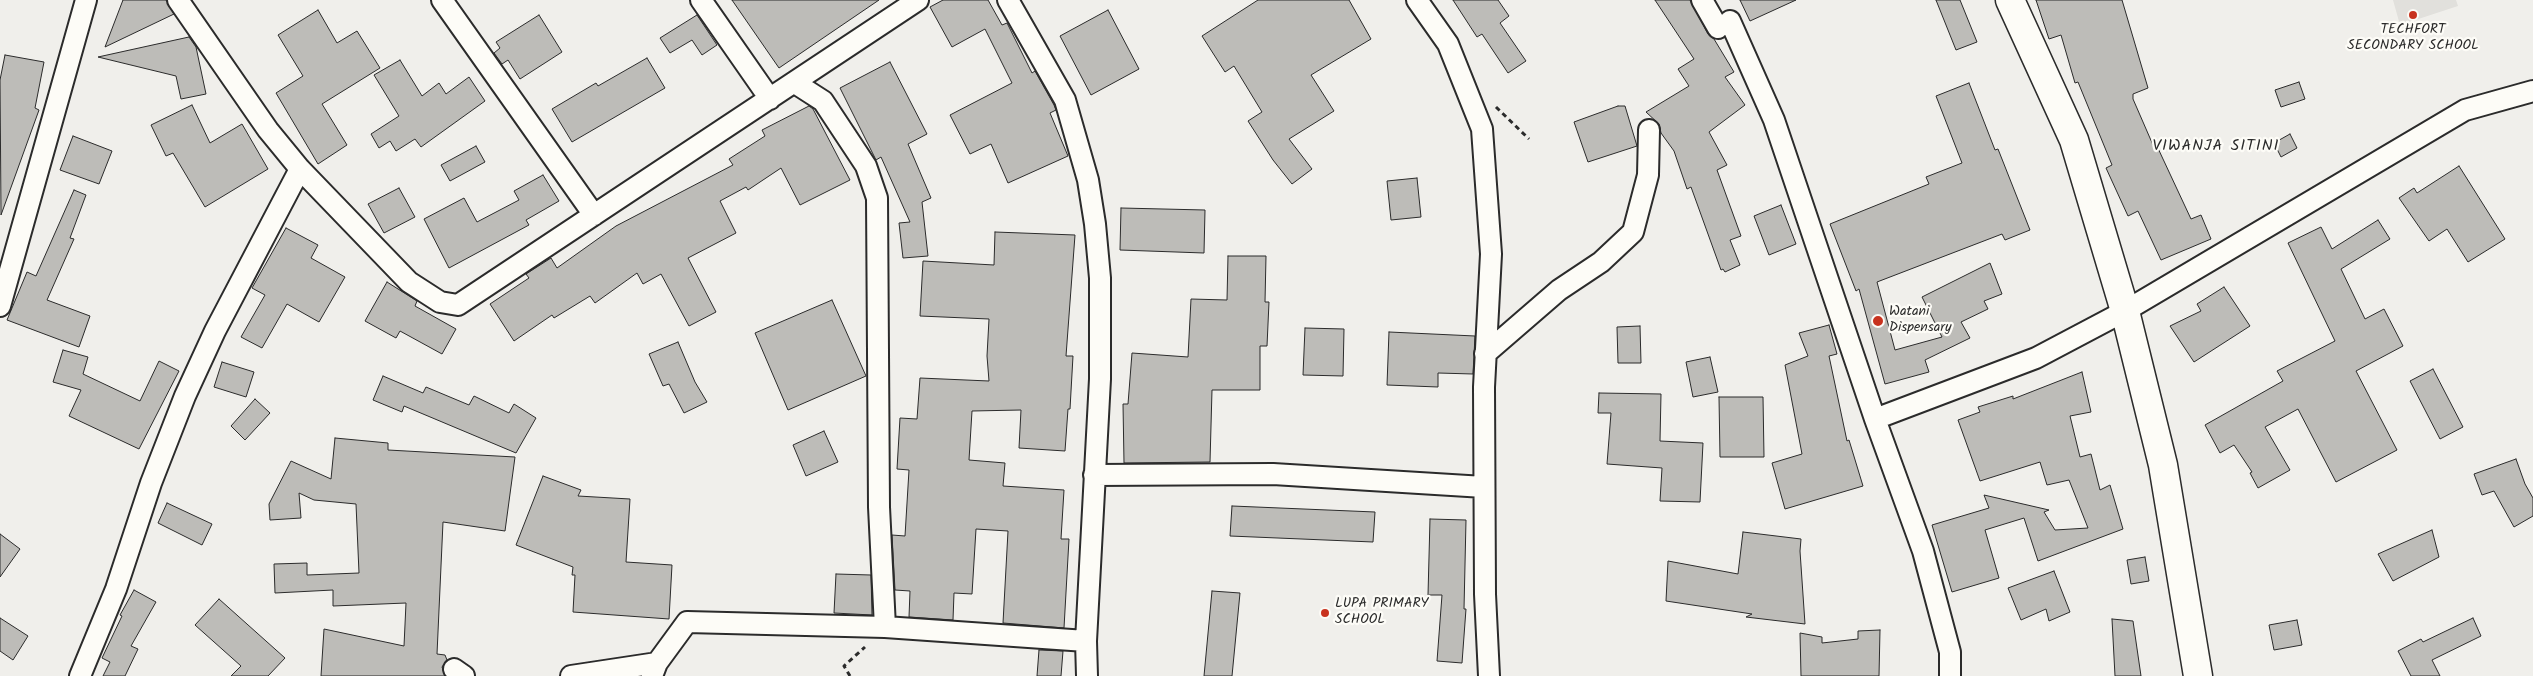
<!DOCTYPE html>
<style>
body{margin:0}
canvas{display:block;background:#f0efeb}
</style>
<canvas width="2533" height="676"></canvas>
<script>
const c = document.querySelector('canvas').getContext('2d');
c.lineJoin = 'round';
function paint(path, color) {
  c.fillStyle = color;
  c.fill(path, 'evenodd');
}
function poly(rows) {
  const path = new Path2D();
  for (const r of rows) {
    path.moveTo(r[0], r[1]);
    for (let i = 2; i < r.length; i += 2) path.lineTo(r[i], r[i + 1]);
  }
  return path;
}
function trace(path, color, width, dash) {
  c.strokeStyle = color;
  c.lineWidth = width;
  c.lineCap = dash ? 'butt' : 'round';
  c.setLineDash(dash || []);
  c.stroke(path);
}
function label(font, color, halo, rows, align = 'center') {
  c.font = font + ' Kalam,sans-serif';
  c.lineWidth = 4.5;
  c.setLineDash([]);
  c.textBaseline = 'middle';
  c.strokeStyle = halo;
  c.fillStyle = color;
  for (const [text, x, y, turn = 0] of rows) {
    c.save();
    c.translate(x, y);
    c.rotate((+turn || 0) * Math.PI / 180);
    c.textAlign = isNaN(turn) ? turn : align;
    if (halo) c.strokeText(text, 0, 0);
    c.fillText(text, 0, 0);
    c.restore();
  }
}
paint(poly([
 [2393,0,2456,0,2458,6,2400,25]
]), '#e1e0dc');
const building = poly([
 [123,0,166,0,174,14,105,47,123,0],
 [732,0,879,0,779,68,732,0],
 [943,0,988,0,1002,25,1007,23,1032,73,1035,71,1054,105,1056,110,1050,113,1068,156,1008,183,991,144,970,154,950,115,1012,83,985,29,952,47,930,7,943,0],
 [1258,0,1349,0,1371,39,1311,75,1334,111,1289,139,1312,169,1292,184,1273,160,1248,121,1262,112,1234,66,1225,72,1202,36,1258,0],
 [1453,0,1498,0,1509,16,1500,23,1526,61,1508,73,1482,34,1477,37,1453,0],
 [1655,0,1690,0,1708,34,1714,39,1734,72,1725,77,1745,105,1709,132,1727,165,1717,170,1741,236,1730,240,1740,265,1725,272,1723,269,1721,270,1691,187,1687,189,1674,151,1661,133,1659,124,1646,112,1689,86,1678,69,1694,59,1655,0],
 [1740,0,1796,0,1750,21,1740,0],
 [1936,0,1960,0,1977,42,1956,50,1936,0],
 [2036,0,2122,0,2148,88,2133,94,2133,99,2153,145,2156,144,2191,219,2201,215,2211,239,2161,260,2138,211,2128,216,2106,168,2112,165,2078,82,2075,83,2061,35,2049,39,2036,0],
 [318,10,337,43,357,31,380,68,322,104,347,145,318,164,276,93,303,76,278,35,318,10],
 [1108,10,1139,69,1091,95,1060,36,1108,10],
 [539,15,562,52,520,79,508,60,502,64,494,53,500,48,496,42,539,15],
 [697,15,717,45,702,55,692,40,670,53,660,38,697,15],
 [189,37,196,47,206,94,181,99,176,76,98,57,189,37],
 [5,55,44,62,35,108,39,110,1,215,0,80,5,55],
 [647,58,665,88,572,142,552,109,596,83,598,86,647,58],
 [400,60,422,96,439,83,446,94,469,77,485,101,421,147,415,139,396,151,390,141,379,148,371,134,399,116,374,75,400,60],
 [890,62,927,134,908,144,931,198,922,202,928,256,903,258,899,223,910,222,881,157,876,160,840,88,890,62],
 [2299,82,2305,99,2281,107,2275,90,2299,82],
 [1969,83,1995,150,1998,149,2030,230,2005,240,2002,234,1877,282,1895,350,1942,337,1922,297,1990,263,2002,294,1984,301,1988,309,1961,322,1970,338,1925,360,1929,372,1885,384,1859,289,1856,291,1830,224,1929,184,1926,177,1962,163,1936,96,1969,83],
 [192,105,210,143,242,124,268,169,205,207,173,153,166,156,151,125,192,105],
 [809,106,813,109,850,180,800,205,781,168,748,190,746,187,720,201,736,233,688,258,716,312,689,326,661,274,643,284,637,273,595,303,590,296,554,318,552,315,514,341,490,304,529,278,526,274,551,258,557,268,616,226,733,165,729,159,765,136,762,130,809,106],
 [1618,106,1625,106,1637,146,1588,162,1574,122,1618,106],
 [2290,134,2297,148,2281,157,2274,143,2290,134],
 [73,136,112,151,99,184,60,170,73,136],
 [476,146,485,162,450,181,441,165,476,146],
 [2459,166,2505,239,2468,262,2447,229,2429,241,2399,198,2414,188,2417,193,2459,166],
 [543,175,559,201,526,220,529,225,449,268,424,219,464,198,477,222,519,200,514,191,543,175],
 [1417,178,1421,217,1391,220,1387,181,1417,178],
 [399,188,415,217,384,233,368,204,399,188],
 [74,190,86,195,70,238,74,239,47,300,90,316,79,347,7,320,27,272,36,276,74,190],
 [1781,205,1796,244,1769,255,1754,216,1781,205],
 [1121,208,1205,210,1204,253,1120,250,1121,208],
 [2378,220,2390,239,2341,269,2365,319,2384,309,2403,346,2356,371,2397,450,2336,482,2298,409,2265,427,2290,470,2258,488,2250,473,2252,472,2234,445,2220,453,2205,425,2283,381,2277,371,2335,341,2288,243,2321,227,2332,249,2378,220],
 [286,228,318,245,311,258,345,277,319,322,287,304,262,348,241,337,265,295,252,288,286,228],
 [995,232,1075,235,1066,356,1073,356,1070,409,1068,409,1065,451,1019,448,1021,410,972,411,969,460,1005,463,1003,486,1064,490,1061,539,1069,539,1064,628,1003,623,1008,531,976,529,972,594,954,593,953,620,909,617,910,591,895,590,892,535,905,536,909,470,897,469,900,418,917,419,920,378,989,381,987,356,989,319,920,316,923,261,994,265,995,232],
 [1228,256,1266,256,1265,302,1269,302,1267,346,1260,346,1260,390,1212,390,1210,462,1124,463,1123,404,1128,404,1132,353,1188,357,1191,299,1227,300,1228,256],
 [387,282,417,301,415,306,456,329,442,354,400,331,396,338,365,321,387,282],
 [2224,287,2250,326,2194,362,2170,326,2201,311,2197,304,2224,287],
 [832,300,866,376,788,410,755,333,832,300],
 [1829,325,1837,354,1829,356,1847,441,1849,440,1863,486,1785,509,1772,463,1802,454,1785,365,1808,356,1799,333,1829,325],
 [1640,326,1641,363,1618,363,1617,327,1640,326],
 [1305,328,1344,329,1343,376,1303,375,1305,328],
 [1389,332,1475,336,1473,374,1438,373,1438,387,1387,385,1389,332],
 [678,342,695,382,707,402,684,413,669,384,663,386,649,354,678,342],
 [63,350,88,357,83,374,140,401,159,361,179,371,139,449,69,416,81,390,53,382,63,350],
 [1710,357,1718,392,1693,397,1686,362,1710,357],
 [222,362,254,372,246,397,214,387,222,362],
 [2433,369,2463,427,2440,439,2410,381,2433,369],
 [2082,372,2091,412,2070,416,2080,457,2091,454,2100,490,2110,485,2123,529,2038,561,2024,518,1985,530,1999,578,1952,592,1932,525,1989,508,1984,495,2049,510,2044,512,2055,530,2088,528,2069,480,2047,485,2040,462,1980,481,1958,420,1980,412,1978,407,2013,396,2013,399,2082,372],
 [383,376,423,393,426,387,469,405,474,396,509,413,514,404,536,418,516,453,404,406,402,412,373,400,383,376],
 [1599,393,1661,394,1660,441,1703,443,1700,502,1660,501,1662,468,1607,464,1611,413,1598,413,1599,393],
 [1719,397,1763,397,1764,457,1720,457,1719,397],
 [255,399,270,413,245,440,231,426,255,399],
 [824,431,838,462,806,476,793,445,824,431],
 [335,438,388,443,388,450,515,457,505,531,443,522,437,654,445,655,447,660,442,667,445,676,321,676,324,629,404,646,406,603,333,606,333,590,275,593,274,564,307,563,307,575,359,573,356,504,314,500,299,493,301,518,270,520,269,504,291,461,331,479,335,438],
 [2516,459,2525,484,2533,498,2533,516,2514,527,2494,491,2482,495,2474,474,2516,459],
 [543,476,581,490,578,496,630,499,626,562,672,565,669,619,573,612,575,575,572,575,573,567,516,545,543,476],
 [167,503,212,524,202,545,158,523,167,503],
 [1232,506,1375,512,1373,542,1230,536,1232,506],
 [1430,519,1466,520,1464,609,1466,609,1462,663,1437,661,1442,595,1428,595,1430,519],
 [2432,530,2439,557,2393,581,2378,554,2432,530],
 [1743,532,1801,539,1800,551,1805,624,1746,617,1752,614,1666,601,1668,561,1738,574,1743,532],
 [0,534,20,549,0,577,0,534],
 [2145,557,2149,581,2131,584,2127,560,2145,557],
 [2054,571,2070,612,2049,621,2046,609,2021,620,2008,588,2054,571],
 [836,574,871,575,872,615,834,613,836,574],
 [134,590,156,602,131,646,138,649,125,676,103,676,110,662,102,658,122,616,120,615,134,590],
 [1212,591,1240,593,1232,676,1204,676,1212,591],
 [219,599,285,658,268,676,231,676,241,666,195,625,219,599],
 [0,618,28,636,13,660,0,651,0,618],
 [2473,618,2481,636,2432,660,2440,676,2411,676,2398,651,2421,639,2423,642,2473,618],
 [2112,619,2133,621,2141,676,2115,676,2112,619],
 [2297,620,2302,645,2274,650,2269,625,2297,620],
 [1880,630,1879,676,1801,676,1800,633,1822,637,1822,643,1858,639,1858,631,1880,630],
 [1039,650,1063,651,1061,676,1037,676,1039,650]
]);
paint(building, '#bdbcb8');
trace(building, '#2b2b2b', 1);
const minor = poly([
 [178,0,268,130,300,169,409,282,440,302,458,305,918,0],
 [442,0,594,215],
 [701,0,770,99],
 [1008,0,1065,100,1088,180,1095,224,1100,278,1100,379,1086,641,1087,676],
 [1417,0,1448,44,1482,129,1491,254,1484,387,1485,594,1489,676],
 [1702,0,1718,28],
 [1730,21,1774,120,1875,419,1923,551,1950,652,1950,676],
 [795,83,823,101,866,166,877,198,879,507,885,627],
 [0,306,86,0],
 [1485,354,1559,290,1601,262,1633,232,1648,175,1649,130],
 [1875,419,2036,358,2125,311,2465,110,2533,91],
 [1094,475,1273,474,1484,487],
 [454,669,464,676],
 [80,676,116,589,151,483,185,396,215,331,300,169],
 [571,676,657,663],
 [652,676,657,663,687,622,885,627,1086,641]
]);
const secondary = poly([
 [2010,0,2074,140,2125,311,2163,465,2198,676]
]);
trace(minor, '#2b2b2b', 24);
trace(secondary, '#2b2b2b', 31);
trace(poly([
 [1496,107,1529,139],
 [850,676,844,666,865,647]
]), '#2b2b2b', 3, [5, 4]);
trace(minor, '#fdfcf7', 20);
trace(secondary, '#fdfcf7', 28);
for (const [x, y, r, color] of [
 [2413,15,5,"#c8321e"],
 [1878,321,6,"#c8321e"],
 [1325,613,5,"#c8321e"]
]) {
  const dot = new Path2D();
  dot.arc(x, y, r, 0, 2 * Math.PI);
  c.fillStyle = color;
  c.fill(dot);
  trace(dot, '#fdfcf7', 2);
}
label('14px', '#2b2b2b', '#fdfcf7', [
 ["TECHFORT",2413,31,"center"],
 ["SECONDARY SCHOOL",2413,47,"center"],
 ["Watani",1889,313],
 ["Dispensary",1889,329],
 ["LUPA PRIMARY",1335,605],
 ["SCHOOL",1335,621]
], 'left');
c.letterSpacing = '1px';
label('16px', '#2b2b2b', '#fdfcf7', [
 ["VIWANJA SITINI",2216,147]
]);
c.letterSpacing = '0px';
</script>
